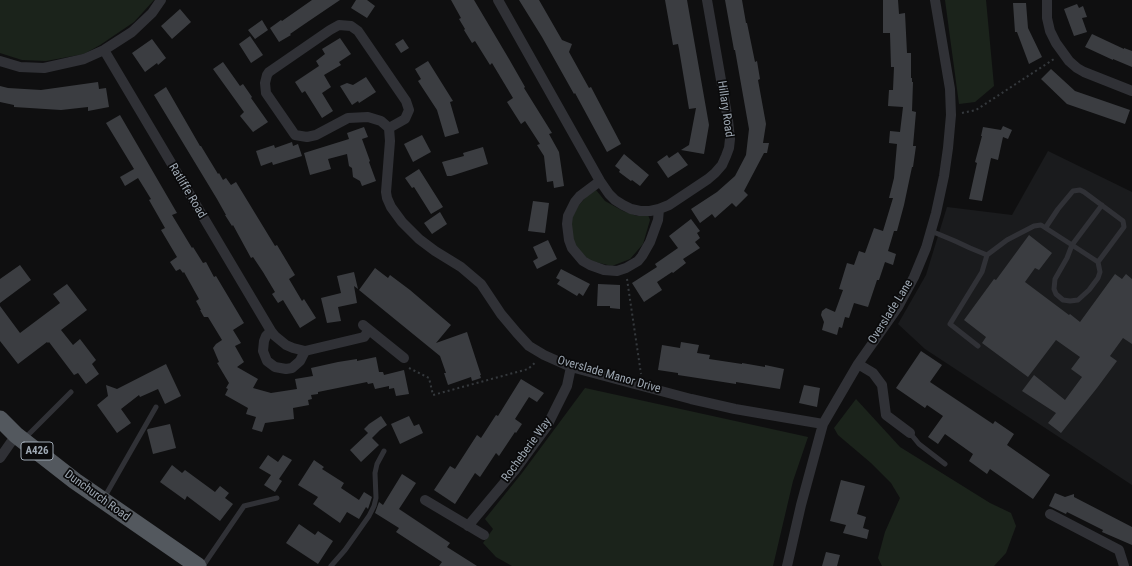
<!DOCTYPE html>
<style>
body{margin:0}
canvas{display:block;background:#0f0f10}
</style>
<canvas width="1132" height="566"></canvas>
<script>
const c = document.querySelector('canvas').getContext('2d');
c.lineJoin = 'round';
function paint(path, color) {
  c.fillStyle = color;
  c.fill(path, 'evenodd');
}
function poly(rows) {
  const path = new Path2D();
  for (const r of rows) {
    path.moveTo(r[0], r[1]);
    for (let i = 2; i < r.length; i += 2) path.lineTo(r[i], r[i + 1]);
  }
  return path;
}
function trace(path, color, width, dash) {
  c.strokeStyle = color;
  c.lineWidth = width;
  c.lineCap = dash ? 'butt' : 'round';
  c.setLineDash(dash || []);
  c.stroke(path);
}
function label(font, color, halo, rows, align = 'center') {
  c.font = font + ' "Roboto Condensed",sans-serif';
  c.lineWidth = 3.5;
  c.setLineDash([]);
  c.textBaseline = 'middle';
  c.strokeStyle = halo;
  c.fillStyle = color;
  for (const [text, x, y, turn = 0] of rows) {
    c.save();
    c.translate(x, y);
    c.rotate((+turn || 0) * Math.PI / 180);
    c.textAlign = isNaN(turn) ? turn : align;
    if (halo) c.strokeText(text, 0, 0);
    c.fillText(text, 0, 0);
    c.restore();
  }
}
paint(poly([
 [1048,151,1132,192,1132,485,925,349,898,324,926,275,947,207,1012,215]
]), '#1a1b1d');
paint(poly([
 [0,0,154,0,134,22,100,45,84,54,46,61,22,60,0,53],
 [945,0,986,0,994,86,975,102,959,104],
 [596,190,605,201,623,211,637,216,648,215,650,220,643,244,630,259,612,266,591,261,580,253,572,241,571,228,572,218,579,205,587,196],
 [585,388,808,437,793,481,773,566,512,566,496,557,483,543,493,529,485,519,522,473],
 [856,399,900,447,990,503,1011,513,1016,526,1006,553,994,566,882,566,878,558,885,532,900,498,891,483,871,463,838,435,834,428]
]), '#1b231b');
paint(poly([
 [312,0,340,0,306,23,290,34,291,35,279,42,270,28,281,20,282,21],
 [356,0,367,0,375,6,367,18,351,8],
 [451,0,474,0,509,59,525,87,524,88,552,133,549,134,559,152,564,186,554,188,553,181,547,182,544,156,537,145,540,144,525,121,521,124,507,102,513,98,492,63,490,65,475,41,472,43,464,30,465,29,459,19,461,18],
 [519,0,539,0,562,40,572,44,569,52,589,88,591,87,621,144,607,152,575,93,574,94,542,37],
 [665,0,687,0,709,125,704,154,681,150,689,145,696,108,689,109,679,49,678,44,673,45],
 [725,0,742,0,746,23,747,23,755,62,757,61,760,79,758,80,766,124,763,143,769,143,767,153,764,153,744,191,748,195,736,207,732,203,715,218,712,214,700,223,691,209,717,192,735,176,746,155,749,129,735,50,734,50],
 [883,0,898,0,899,14,905,13,907,53,911,53,911,78,912,78,912,82,913,82,912,111,916,112,913,146,916,146,913,167,912,167,904,205,897,231,894,231,888,251,896,254,893,265,885,262,879,280,877,280,868,307,854,303,849,318,845,317,842,328,839,327,837,335,822,330,824,322,821,315,822,311,826,308,835,312,843,290,839,289,847,263,854,265,859,251,865,253,874,228,883,231,893,198,889,198,894,178,897,144,889,143,890,131,900,132,903,107,888,106,889,90,893,90,894,67,891,67,890,33,883,33],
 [1013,3,1026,3,1028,28,1042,57,1029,64,1017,32,1015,32],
 [1077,4,1079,8,1083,6,1087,17,1082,18,1087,32,1074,36,1064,9],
 [180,9,191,22,172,39,161,26],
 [262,20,268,30,255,39,248,30],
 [1092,34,1124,49,1124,48,1132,51,1132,67,1113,59,1113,60,1085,47],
 [250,36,263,55,251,63,239,44],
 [340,38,351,54,339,62,341,65,324,75,331,87,322,93,333,111,322,118,305,91,302,93,295,82,319,66,316,61,325,54,322,49],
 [152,39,166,58,158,65,157,63,145,72,132,53],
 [403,39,409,48,401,53,395,44],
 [428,61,453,101,450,102,459,133,445,137,437,110,418,81,421,79,415,69],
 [223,62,240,86,243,84,252,97,251,98,268,122,253,132,240,116,244,112,213,69],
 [1051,69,1075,91,1130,110,1125,124,1067,104,1041,79],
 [366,77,376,92,359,103,358,101,352,105,340,86,347,83,353,85],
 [98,82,99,89,106,88,109,107,88,111,88,107,61,110,14,107,14,105,0,102,0,86,8,88,41,90],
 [166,87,200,146,201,146,218,174,219,173,223,180,226,178,231,185,236,182,275,246,277,245,295,275,289,279,302,301,304,299,316,318,300,328,283,300,278,303,272,294,275,292,263,272,253,257,251,258,233,225,232,226,225,215,226,215,217,199,154,95],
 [120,115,177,213,172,215,192,248,193,247,203,263,206,262,214,277,216,276,244,323,233,330,241,343,235,346,244,362,237,367,258,379,253,388,271,393,297,389,295,379,313,376,311,368,338,362,357,359,357,361,376,357,379,372,383,372,384,375,404,370,409,394,396,396,394,388,389,389,389,386,375,389,373,383,368,384,367,382,318,392,318,394,311,395,312,399,308,400,309,405,293,408,294,419,265,423,262,432,252,429,256,417,246,414,248,408,225,395,228,389,226,388,229,383,217,363,219,362,213,348,216,344,222,340,208,317,204,317,200,310,201,310,196,301,199,299,184,272,183,273,180,269,176,271,170,262,177,257,161,230,165,228,149,200,151,199,138,178,125,186,120,177,134,169,106,123],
 [1003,126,1012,130,1008,139,1003,137,998,160,991,158,982,201,969,199,977,163,975,162,982,136,981,136,983,127,1001,130],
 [364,127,368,137,362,139,370,161,369,162,376,181,362,186,360,181,353,177,352,168,349,166,347,154,328,159,331,169,310,175,304,153,349,139,347,133],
 [422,135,431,152,413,162,404,144],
 [292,142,293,146,298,144,302,156,273,165,272,162,261,166,256,151,274,145,275,148],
 [483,147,488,164,451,176,447,176,442,162,464,156,463,153],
 [678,152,688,165,668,178,657,162,667,155,669,158],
 [624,154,649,175,640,186,632,180,631,181,619,172,620,170,615,166],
 [419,169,443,207,431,214,414,187,412,188,405,178],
 [533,201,549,203,545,233,528,231],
 [440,212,447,224,432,234,424,223],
 [691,219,700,231,697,233,700,238,695,242,700,248,683,259,686,263,673,273,672,272,657,282,662,290,644,302,632,283,657,267,655,264,678,248,669,236],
 [1029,235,1052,253,1039,270,1035,268,1025,282,1069,315,1070,314,1080,322,1115,274,1122,279,1126,274,1132,279,1132,344,1123,338,1110,356,1117,361,1097,388,1061,433,1048,423,1056,413,1022,391,1034,375,1065,400,1082,377,1071,369,1080,357,1056,340,1028,377,982,343,986,337,964,320,994,279,996,280],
 [548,240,557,259,537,269,533,261,538,258,533,247],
 [20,265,31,280,0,303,0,279],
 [375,268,388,278,390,275,410,290,451,325,436,343,467,332,481,375,480,375,481,378,472,381,471,377,448,385,444,373,446,373,440,356,359,290],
 [561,269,590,284,583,296,579,293,577,296,557,284,560,280,556,278],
 [354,272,358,289,354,286,357,303,338,307,341,321,327,323,321,298,341,293,337,276],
 [67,284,87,310,61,330,73,345,80,339,96,360,92,364,99,374,86,384,78,373,74,375,49,342,48,343,47,342,18,364,0,341,0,306,20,333,60,303,53,294],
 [598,284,620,285,620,309,610,308,610,306,597,306],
 [681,342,699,345,697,353,710,355,709,359,742,364,742,363,765,367,765,365,784,369,780,389,736,382,736,384,691,377,678,375,678,373,658,370,662,345,680,348],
 [921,351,942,365,930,382,993,424,995,421,1014,434,1007,445,1050,475,1033,499,990,469,987,474,969,461,973,454,945,434,938,444,928,437,943,416,927,405,925,408,896,388],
 [166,364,181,396,165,404,158,389,140,397,139,395,121,409,131,423,117,433,97,405,108,396,106,385,117,389],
 [521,379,544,393,537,402,529,397,515,419,522,424,516,433,515,432,499,456,496,453,480,477,475,473,455,504,434,490,450,466,455,469,477,435,481,438,496,415,498,416],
 [804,385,820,388,817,407,799,403],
 [381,416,387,425,380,430,372,438,379,445,361,462,350,450,368,433,364,429,369,424],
 [409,416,414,426,419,424,423,433,400,444,391,424],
 [170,424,176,448,153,454,147,430,148,429],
 [268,455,278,462,283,455,292,460,279,479,282,481,275,492,264,485,271,475,259,468],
 [314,460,324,467,322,469,344,483,341,488,359,500,364,492,372,497,368,509,366,507,359,519,347,512,340,523,313,504,318,497,298,485],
 [172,465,182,473,185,470,215,492,220,486,229,493,225,498,233,504,220,521,187,496,185,500,160,482],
 [402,474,416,483,399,509,450,543,447,547,477,566,439,566,442,562,396,532,399,528,375,513,379,502,383,505],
 [841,480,865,486,857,514,866,517,863,528,869,530,867,539,843,533,846,525,830,521],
 [1055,493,1065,497,1074,494,1074,497,1132,527,1132,545,1102,532,1103,530,1067,512,1066,514,1049,506],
 [299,524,315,535,318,531,333,541,318,564,286,543],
 [826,552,840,555,837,566,822,566]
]), '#3b3d41');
trace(poly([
 [962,113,976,110,1054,59],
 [627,279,641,374],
 [409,368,429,378,433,395,528,369,536,362]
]), '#35393d', 2, [2, 3]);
trace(poly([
 [931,231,955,241,970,248,987,255,1007,240,1034,226,1041,225,1072,245,1067,258,1055,279,1054,289,1056,294,1063,300,1070,301,1078,300,1089,290,1098,278,1100,272,1098,262,1124,227,1123,221,1084,192,1080,190,1073,191,1058,209,1046,227],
 [1098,262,1072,245,1102,205],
 [978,346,950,324,982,272,987,255],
 [910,433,919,444,945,464],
 [25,438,71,392],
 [104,498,156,407],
 [203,566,244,506,277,498],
 [331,566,345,550,369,516,374,506,376,498,375,473,377,464,384,451]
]), '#303136', 5);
trace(poly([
 [498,0,600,181,609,194,615,200,623,205,631,209,640,211,650,211,659,209,669,205,708,179,715,173,722,165,726,156,729,148,730,139,728,120,707,0],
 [1047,0,1047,18,1050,31,1056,43,1069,61,1077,68,1084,72,1132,91],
 [104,50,271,331,275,336,286,345,293,348,305,351,364,337,369,330],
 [0,61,20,67,44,68,84,59,104,50,132,32,152,13,161,0],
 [389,128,405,119,409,110,406,101,358,31,351,26,339,25,330,30,269,72,267,75,265,83,266,93,295,135,307,137,316,135,348,118,368,117,381,121,389,128,390,141,386,192,387,198,391,207,402,222,419,239,435,251,461,267,481,284,501,314,517,333,529,346,544,355,571,367,691,399,735,409,823,424],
 [600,181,580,196,575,202,568,216,567,224,569,240,572,248,583,261,590,265,604,270,617,271,626,268,638,261,642,256,650,242,658,220,659,209],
 [363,325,404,358],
 [271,331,266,336,264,341,263,351,267,361,275,367,286,369,292,368,300,361,305,351],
 [858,364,873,373,882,385,886,415,910,433],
 [0,458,16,435],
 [425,500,484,535],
 [1050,514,1119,550,1124,566],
 [468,526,515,470,547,426,567,386,571,367],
 [787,566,801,505,823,424,858,364,898,307,914,277,926,248,936,213,944,176,948,148,951,115,950,89,935,0]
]), '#303136', 10);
trace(poly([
 [0,419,16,435,75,481,198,566]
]), '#53585e', 17);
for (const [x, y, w] of [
 [37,451,32]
]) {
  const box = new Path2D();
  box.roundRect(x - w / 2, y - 9, w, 18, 3);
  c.fillStyle = '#0a0a0b';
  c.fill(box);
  trace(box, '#9ea8b3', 1);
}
label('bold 11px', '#9ea8b3', null, [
 ["A426",37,451]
]);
label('12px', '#9ea8b3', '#0a0a0b', [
 ["Hillary Road",725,109,82],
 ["Ratliffe Road",187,191,59],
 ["Overslade Lane",891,312,-58],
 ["Overslade Manor Drive",609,375,16],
 ["Rocheberie Way",527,450,-54],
 ["Dunchurch Road",97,496,36]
]);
</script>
